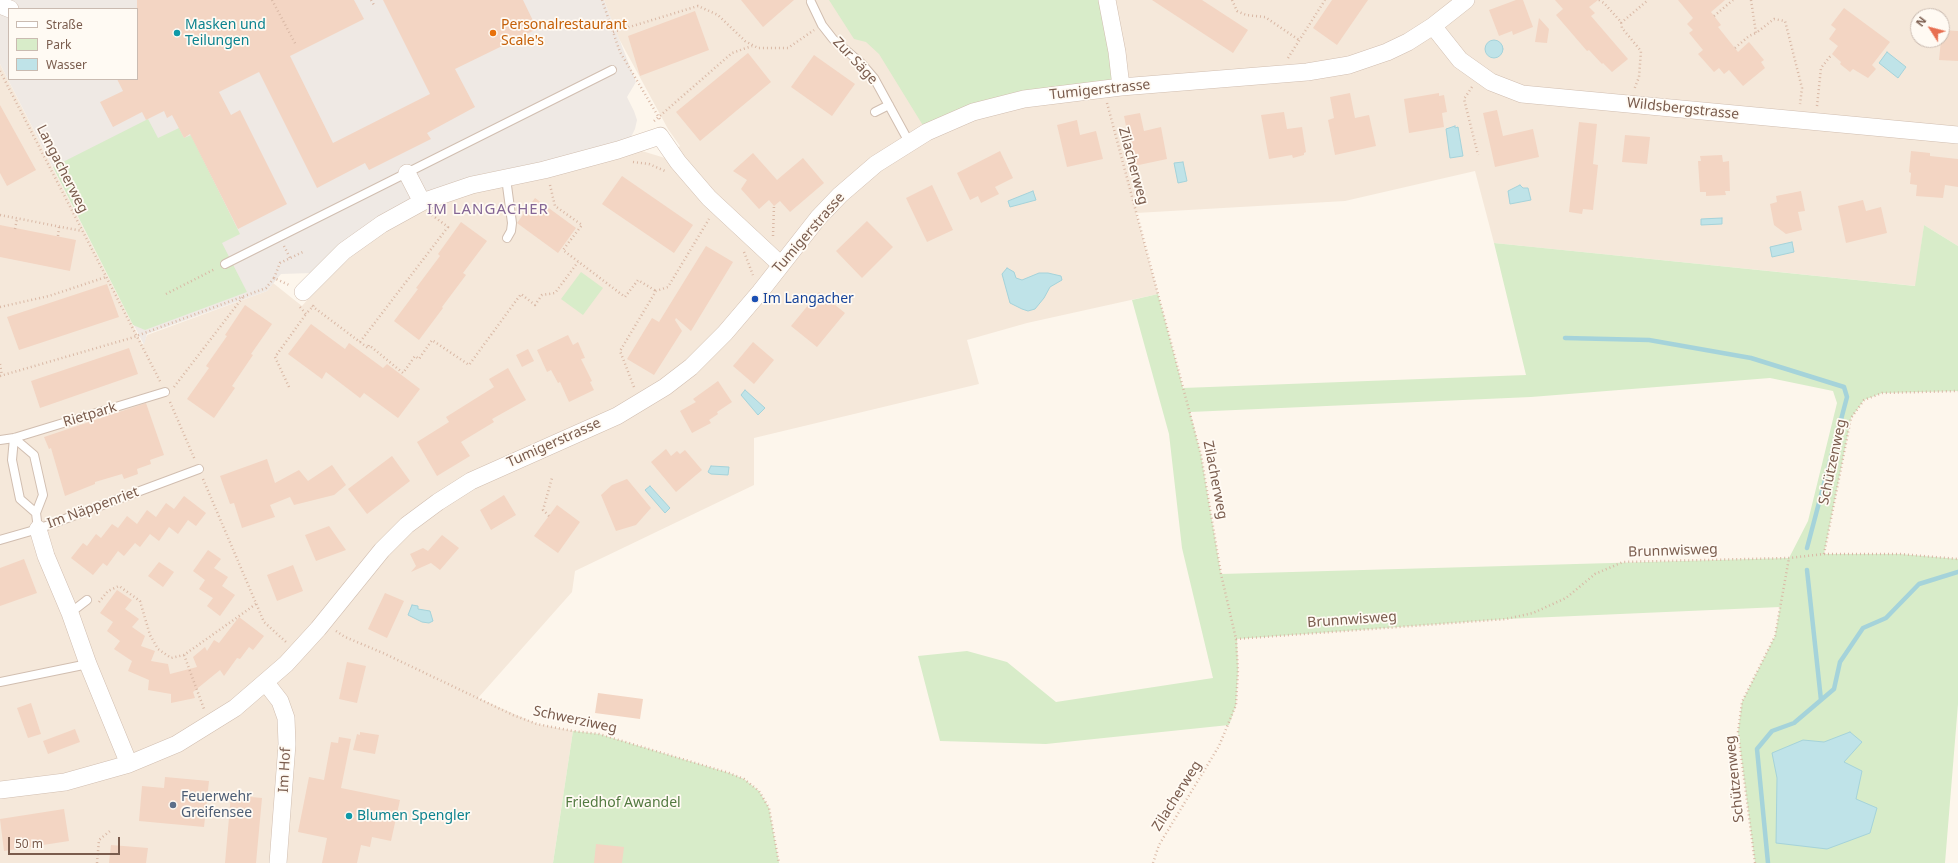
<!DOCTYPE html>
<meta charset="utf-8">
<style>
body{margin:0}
#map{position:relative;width:1958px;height:863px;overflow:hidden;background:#fdf6ec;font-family:"Noto Sans",sans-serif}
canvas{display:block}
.legend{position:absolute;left:8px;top:8px;width:130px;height:72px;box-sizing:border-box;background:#fffaf3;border:1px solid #cabbb1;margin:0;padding:5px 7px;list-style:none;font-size:12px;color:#7a5c4d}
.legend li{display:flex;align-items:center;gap:8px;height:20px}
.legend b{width:20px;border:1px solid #cabbb1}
.north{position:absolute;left:1910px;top:8px;width:40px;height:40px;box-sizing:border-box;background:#fffaf3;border:1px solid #cabbb1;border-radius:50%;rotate:306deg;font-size:11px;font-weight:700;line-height:16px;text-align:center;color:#7a5c4d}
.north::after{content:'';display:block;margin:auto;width:14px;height:18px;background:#e76f51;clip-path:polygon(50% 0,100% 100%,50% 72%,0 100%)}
.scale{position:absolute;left:8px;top:837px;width:112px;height:18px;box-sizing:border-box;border:2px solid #7a5c4d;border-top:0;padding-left:5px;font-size:12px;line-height:14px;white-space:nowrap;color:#7a5c4d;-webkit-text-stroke:3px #fffaf3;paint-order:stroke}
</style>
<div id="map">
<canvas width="1958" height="863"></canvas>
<ul class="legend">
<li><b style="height:5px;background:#fff"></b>Straße</li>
<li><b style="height:11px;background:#d8ecc9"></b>Park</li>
<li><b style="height:11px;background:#bfe3e8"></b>Wasser</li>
</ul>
<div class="north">N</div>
<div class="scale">50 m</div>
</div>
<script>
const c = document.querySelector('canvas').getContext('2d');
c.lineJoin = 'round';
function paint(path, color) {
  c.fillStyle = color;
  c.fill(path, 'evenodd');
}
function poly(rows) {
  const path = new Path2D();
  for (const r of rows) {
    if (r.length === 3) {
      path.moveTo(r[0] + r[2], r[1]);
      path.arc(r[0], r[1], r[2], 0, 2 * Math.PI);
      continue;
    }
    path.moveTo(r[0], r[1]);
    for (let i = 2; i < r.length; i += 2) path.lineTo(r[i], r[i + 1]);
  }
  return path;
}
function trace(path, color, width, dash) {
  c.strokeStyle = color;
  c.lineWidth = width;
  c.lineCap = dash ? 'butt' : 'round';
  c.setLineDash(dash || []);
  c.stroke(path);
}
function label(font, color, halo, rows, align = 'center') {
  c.font = font + ' "Noto Sans",sans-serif';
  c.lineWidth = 3.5;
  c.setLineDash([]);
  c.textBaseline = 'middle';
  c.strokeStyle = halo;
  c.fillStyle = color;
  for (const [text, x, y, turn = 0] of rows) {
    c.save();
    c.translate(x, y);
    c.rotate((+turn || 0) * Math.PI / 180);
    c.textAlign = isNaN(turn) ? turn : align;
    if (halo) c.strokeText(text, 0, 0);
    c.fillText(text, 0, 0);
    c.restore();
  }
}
paint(poly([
 [604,0,1958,0,1958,246,1924,225,1916,286,1494,243,1475,171,1345,201,1136,213,1158,294,1027,323,967,340,979,384,754,438,754,485,575,571,572,592,478,698,537,724,573,731,553,863,0,863,0,64,143,345,147,335,267,291,273,283,302,306,322,283,361,248,383,232,432,203,476,188,580,169,642,151,665,158,680,146,668,129,617,35],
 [1918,16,1942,16,1942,40,1918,40]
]), '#f5e8da');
paint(poly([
 [0,0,604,0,636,82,627,97,634,111,637,120,635,129,631,137,622,142,588,153,481,174,312,273,281,274,267,291,147,334,144,345,0,64],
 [9,9,137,9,137,79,9,79]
]), '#efe9e4');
paint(poly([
 [829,0,1107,0,1121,87,1024,99,927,132,879,54,866,42,854,39],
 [148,119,158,138,179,128,184,138,191,135,240,234,222,243,247,292,145,330,133,325,53,167],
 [1924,225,1958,246,1958,391,1882,393,1864,400,1851,418,1824,554,1900,554,1958,559,1958,704,1945,863,1755,863,1738,732,1742,702,1775,636,1780,607,1506,619,1237,639,1238,670,1236,705,1229,725,1046,744,940,741,918,656,967,651,1007,662,1056,702,1213,678,1182,548,1169,434,1132,300,1158,294,1183,388,1526,375,1494,243,1915,286],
 [1770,378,1833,391,1837,403,1808,521,1789,558,1221,574,1201,455,1190,412,1531,397],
 [581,272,603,288,583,315,561,299],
 [573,731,599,734,729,773,744,779,759,791,769,808,779,863,553,863]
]), '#d8ecc9');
const water = poly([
 [1494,49,9],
 [1887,52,1906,67,1898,78,1879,63,1887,52],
 [1455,126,1455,128,1458,127,1463,156,1450,158,1446,129,1455,126],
 [1183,162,1187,181,1178,183,1174,163,1183,162],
 [1520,185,1523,188,1528,188,1531,200,1510,204,1508,191,1520,185],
 [1033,191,1036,200,1010,207,1008,201,1033,191],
 [1722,218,1722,224,1701,225,1701,219,1722,218],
 [1792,242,1794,252,1772,257,1770,247,1792,242],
 [1007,268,1014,272,1016,278,1022,280,1039,273,1048,273,1061,276,1062,280,1050,287,1044,298,1035,309,1028,311,1022,309,1010,303,1002,274,1007,268],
 [745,390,765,408,758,415,741,395,745,390],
 [711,466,729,467,728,475,711,474,708,472,711,466],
 [650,486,670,508,665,513,645,490,650,486],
 [412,605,418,606,418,609,430,611,433,621,429,623,422,622,408,615,412,605],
 [1850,732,1862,742,1844,762,1862,771,1856,799,1877,808,1870,833,1827,849,1776,843,1777,778,1772,753,1803,740,1824,742,1850,732]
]);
paint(water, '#bfe3e8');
trace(water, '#a5d3da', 1);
trace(poly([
 [1565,338,1649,340,1751,358,1844,387,1847,397,1807,548],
 [1807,570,1821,700],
 [1768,863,1757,749,1772,731,1794,723,1834,689,1840,662,1863,628,1886,618,1919,584,1958,572]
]), '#a5d3da', 4.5);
paint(poly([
 [137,0,354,0,364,19,290,56,333,143,430,94,383,0,523,0,537,29,455,69,475,107,427,133,431,139,369,170,365,163,317,188,259,72,219,92,231,115,240,110,287,204,238,229,190,134,184,138,172,115,167,118,164,111,146,120,142,112,113,127,100,102,123,91,117,79,137,79],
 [741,0,794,0,763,27],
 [1152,0,1202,0,1248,30,1233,53],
 [1332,0,1368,0,1337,45,1313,28],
 [1516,0,1523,0,1533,27,1513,35,1512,31,1499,36,1489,10],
 [1555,0,1598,0,1589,7,1595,13,1591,16,1628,59,1612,72,1603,63,1602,64,1589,50,1587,51,1556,15,1563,9],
 [1678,0,1725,0,1711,12,1721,25,1718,27,1738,52,1749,42,1764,60,1761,62,1765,68,1743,86,1729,70,1724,74,1719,68,1714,72,1698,54,1703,50,1689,33,1693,30,1687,24,1693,18],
 [1844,8,1890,42,1872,65,1876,69,1868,78,1853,69,1850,72,1840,64,1841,62,1832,54,1838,46,1829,39,1836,29,1831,25],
 [695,11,709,50,640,76,628,36],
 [1539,18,1549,29,1547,43,1535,42],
 [1942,30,1958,31,1958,61,1939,60],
 [748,53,771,82,700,141,676,112],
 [814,55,855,84,832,116,791,87],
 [1350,93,1355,118,1369,115,1376,146,1335,155,1328,120,1334,118,1330,97],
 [1439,93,1439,96,1444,95,1447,112,1442,113,1444,127,1409,133,1404,99],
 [0,105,36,170,7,186,0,173],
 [1497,110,1503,136,1533,129,1539,157,1495,167,1483,113],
 [1284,112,1287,129,1302,127,1306,152,1304,153,1304,155,1293,158,1292,155,1269,159,1261,115],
 [1140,113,1144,131,1161,127,1167,159,1134,166,1124,116],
 [1077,120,1080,135,1096,131,1103,159,1067,167,1057,125],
 [1579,122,1597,124,1593,164,1598,165,1593,210,1583,209,1582,214,1569,212],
 [1625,135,1650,137,1647,164,1622,162],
 [1000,151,1013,178,995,187,999,194,981,203,978,196,970,200,957,173],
 [1911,151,1930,153,1930,156,1958,159,1958,187,1945,185,1943,198,1916,196,1917,185,1910,184,1911,173,1909,172],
 [753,153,777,180,803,158,824,183,790,212,780,201,774,206,769,200,759,209,741,189,747,180,733,171],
 [1722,155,1723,162,1729,161,1730,191,1725,191,1726,195,1706,196,1706,192,1700,192,1698,161,1701,161,1700,156],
 [622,176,693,225,674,253,602,204],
 [932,185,953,230,927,242,906,198],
 [1801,191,1805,211,1798,212,1802,230,1786,234,1774,225,1770,204,1777,202,1776,196],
 [535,198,576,228,558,253,517,223],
 [1863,200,1866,211,1881,207,1887,233,1846,243,1838,206],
 [867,221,893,247,862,278,836,251],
 [461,222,487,241,463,273,466,275,442,307,443,308,419,340,394,321,418,289,416,288,440,256,438,254],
 [0,225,76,240,70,271,0,257],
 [706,246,733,262,691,331,676,318,675,320,682,331,654,375,627,359,652,318,659,322],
 [107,284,119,317,19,350,7,317],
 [819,292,845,313,817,347,791,326],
 [245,305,272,324,251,354,253,355,232,386,235,388,214,418,187,399,209,368,206,366,227,336,225,335],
 [311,324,345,349,349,343,383,368,387,364,420,389,398,418,364,393,360,398,326,372,322,379,288,354],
 [568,335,573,345,578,342,585,358,581,359,592,381,590,382,594,390,569,402,560,382,558,383,551,370,547,372,537,350],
 [753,342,774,360,754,384,733,366],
 [129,348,138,374,40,408,31,381],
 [528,349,534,361,522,367,516,355],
 [508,368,526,400,492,419,494,422,461,442,470,456,437,476,417,442,449,422,446,417,494,387,489,379],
 [718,381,732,402,717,412,718,414,709,420,711,423,692,433,680,411,696,402,693,399],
 [146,403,164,455,150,460,151,464,137,469,138,474,124,479,122,474,95,482,95,484,65,496,51,448,49,449,44,437],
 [666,449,671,456,677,451,680,454,685,450,702,470,676,492,651,462],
 [392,456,410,481,367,514,348,489],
 [267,459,275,483,299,470,308,481,332,465,346,485,334,495,294,505,290,497,270,505,275,517,242,528,234,503,230,504,220,476],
 [627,479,651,508,636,525,616,531,601,495,612,485],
 [504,495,516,515,491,530,480,510],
 [184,496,206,513,196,526,188,520,178,534,169,527,159,541,150,534,140,547,135,543,124,556,118,551,107,566,103,563,93,575,71,558,83,543,87,546,96,534,101,538,112,524,118,528,127,516,137,524,147,510,156,517,166,503,174,509],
 [557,505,580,522,558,553,534,536],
 [329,526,346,550,316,561,305,535],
 [442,535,459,548,440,570,431,563,411,572,416,566,410,554,423,548,428,551],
 [208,550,221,559,214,568,228,577,222,586,235,595,220,616,207,606,213,598,199,589,205,580,193,571],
 [24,559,37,593,0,606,0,568],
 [159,562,174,572,163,587,148,576],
 [293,565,303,591,277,601,267,575],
 [117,590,132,600,125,609,139,619,132,627,145,636,141,646,155,651,151,661,168,664,170,674,197,667,193,657,205,647,207,651,214,640,219,643,239,617,264,636,253,650,249,647,240,659,237,658,224,676,220,670,193,692,195,698,171,703,171,694,148,690,149,680,128,671,132,661,114,649,120,641,107,631,113,622,100,613],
 [385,593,404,601,387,638,368,629],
 [347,662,366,666,357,703,339,699],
 [598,693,643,699,640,719,595,713],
 [31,703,41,734,28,738,17,708],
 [75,729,80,742,48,754,43,741],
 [360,732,379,735,375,754,353,750,357,734,360,735],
 [339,737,351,739,341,788,400,800,391,841,372,837,370,847,361,845,357,863,322,863,327,838,298,832,309,777,324,780,331,742,338,743],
 [165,777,209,781,204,827,139,821,142,786,164,788],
 [231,795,262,798,256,863,225,863],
 [64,809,69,841,4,851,0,819],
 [596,844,624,847,622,863,594,863],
 [111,845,148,848,146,863,109,863]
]), '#f3d5c3');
const lane = poly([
 [811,2,822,25,833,39,862,64,874,78,909,142],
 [875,112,889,105],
 [506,178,512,223,511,231,507,238],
 [225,264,612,70],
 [14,438,34,455,43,495,36,513,38,529],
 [14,438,12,460,20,499,36,513],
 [0,440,14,438,165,392],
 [0,540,38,529,199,469],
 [70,613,87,600],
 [0,682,88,664]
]);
const street = poly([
 [1107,0,1117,52,1121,87],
 [0,5,10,9],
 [1433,26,1460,60,1491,82,1522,94,1958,135],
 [407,173,422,202],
 [303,292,344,251,382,224,422,202,472,185,544,170,618,150,660,136,678,162,709,198,781,265],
 [38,529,46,556,70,613,88,664,129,764],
 [266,683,280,701,286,718,287,744,278,863],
 [0,790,65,782,129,764,177,744,235,708,286,664,318,629,382,550,407,525,438,502,471,481,617,416,665,387,691,367,725,333,760,292,818,218,840,195,876,164,927,132,973,112,1024,99,1121,87,1307,72,1349,65,1387,52,1408,42,1433,26,1466,0]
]);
trace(lane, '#d1beb0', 10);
trace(street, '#d1beb0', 18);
trace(poly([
 [272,0,296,45],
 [371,0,374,5],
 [602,0,620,52,661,121],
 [1232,0,1237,11,1246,15,1265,17,1299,40],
 [1599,0,1604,3,1621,22,1622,28,1641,51,1639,77,1634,90],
 [1751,0,1756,33,1774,19,1785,21,1802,88,1800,104],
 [1714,16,1733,0],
 [1621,23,1648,0],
 [613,32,698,6,718,15,745,41,758,48,788,48,814,30],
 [1735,48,1749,36,1756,33],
 [1288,58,1325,0],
 [0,71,161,383],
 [1472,87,1464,99,1478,155],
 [1107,103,1201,455,1221,574,1236,639,1238,670,1236,705,1219,746,1159,845,1153,863],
 [1817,106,1821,68,1832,54],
 [654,121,732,53,752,46],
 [633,162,649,164,665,171],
 [550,185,555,206,582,225,563,250,625,297,638,280,656,291],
 [0,215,82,231],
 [15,229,17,219],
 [58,236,59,227],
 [773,236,774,206],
 [284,246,290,258],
 [744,252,753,275],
 [274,278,280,263,305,251],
 [166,294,215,269],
 [312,306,368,348,369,345,403,373,415,356,419,359,432,340,469,365,521,294,535,305,542,295,555,293,578,262],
 [0,307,49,296,106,277],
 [300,307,306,314,315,304],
 [360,342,448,227,432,215],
 [0,364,2,376],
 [0,376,131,338,266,288,274,278,289,285],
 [174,387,243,297],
 [289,387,275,357,306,314],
 [634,387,620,351,656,291,668,287,709,219],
 [170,402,195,460],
 [203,479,264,622,286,642],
 [549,516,543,510,552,478],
 [1824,554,1851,418,1864,400,1882,393,1958,391],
 [99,602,108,591,119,586,140,601,150,635,158,649,171,658,184,655,256,604],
 [336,631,345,637,383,653,513,715,537,724,573,731,599,734,729,773,744,779,759,791,769,808,779,863],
 [1236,639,1506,619,1533,613,1566,598,1595,574,1623,562,1789,558,1824,554,1900,554,1958,559],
 [184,655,204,709],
 [97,863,99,840,110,831],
 [1755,863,1738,732,1742,702,1775,636,1789,558]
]), '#d9b8a5', 2.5, [1, 3]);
trace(lane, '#fff', 8);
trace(street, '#fff', 17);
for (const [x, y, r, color] of [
 [177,33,4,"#0f9aa8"],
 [493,33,4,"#e8710a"],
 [755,299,4,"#1a4fb4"],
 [173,805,4,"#5c6f8a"],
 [349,816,4,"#0f9aa8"]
]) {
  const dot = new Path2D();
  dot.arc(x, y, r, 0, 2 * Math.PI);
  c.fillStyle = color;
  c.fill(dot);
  trace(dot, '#fffaf3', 1.5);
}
label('14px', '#0d838f', '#fffaf3', [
 ["Masken und",185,25],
 ["Teilungen",185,41],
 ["Blumen Spengler",357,816]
], 'left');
label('14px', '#c56008', '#fffaf3', [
 ["Personalrestaurant",501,25],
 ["Scale's",501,41]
], 'left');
label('14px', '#7a5c4d', '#fffaf3', [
 ["Zur Säge",855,61,47],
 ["Tumigerstrasse",1100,90,-6],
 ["Wildsbergstrasse",1683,109,6],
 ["Zilacherweg",1133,166,75],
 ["Langacherweg",62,169,63],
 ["Tumigerstrasse",809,233,-49],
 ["Rietpark",90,415,-17],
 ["Tumigerstrasse",554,443,-24],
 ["Schützenweg",1833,462,-78],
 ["Zilacherweg",1215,480,79],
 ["Im Näppenriet",93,508,-20],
 ["Brunnwisweg",1673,551,-2],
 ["Brunnwisweg",1352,620,-4],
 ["Schwerziweg",575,720,12],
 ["Im Hof",285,770,-87],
 ["Schützenweg",1735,779,-96],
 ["Zilacherweg",1177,796,-58]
]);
label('14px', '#164399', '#fffaf3', [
 ["Im Langacher",763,299]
], 'left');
label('14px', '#4e5e75', '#fffaf3', [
 ["Feuerwehr",181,797],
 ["Greifensee",181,813]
], 'left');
label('14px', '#537a41', '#fffaf3', [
 ["Friedhof Awandel",623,803]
]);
c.letterSpacing = '1px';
label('15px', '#846695', '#fffaf3', [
 ["IM LANGACHER",488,210]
]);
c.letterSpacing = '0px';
</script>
